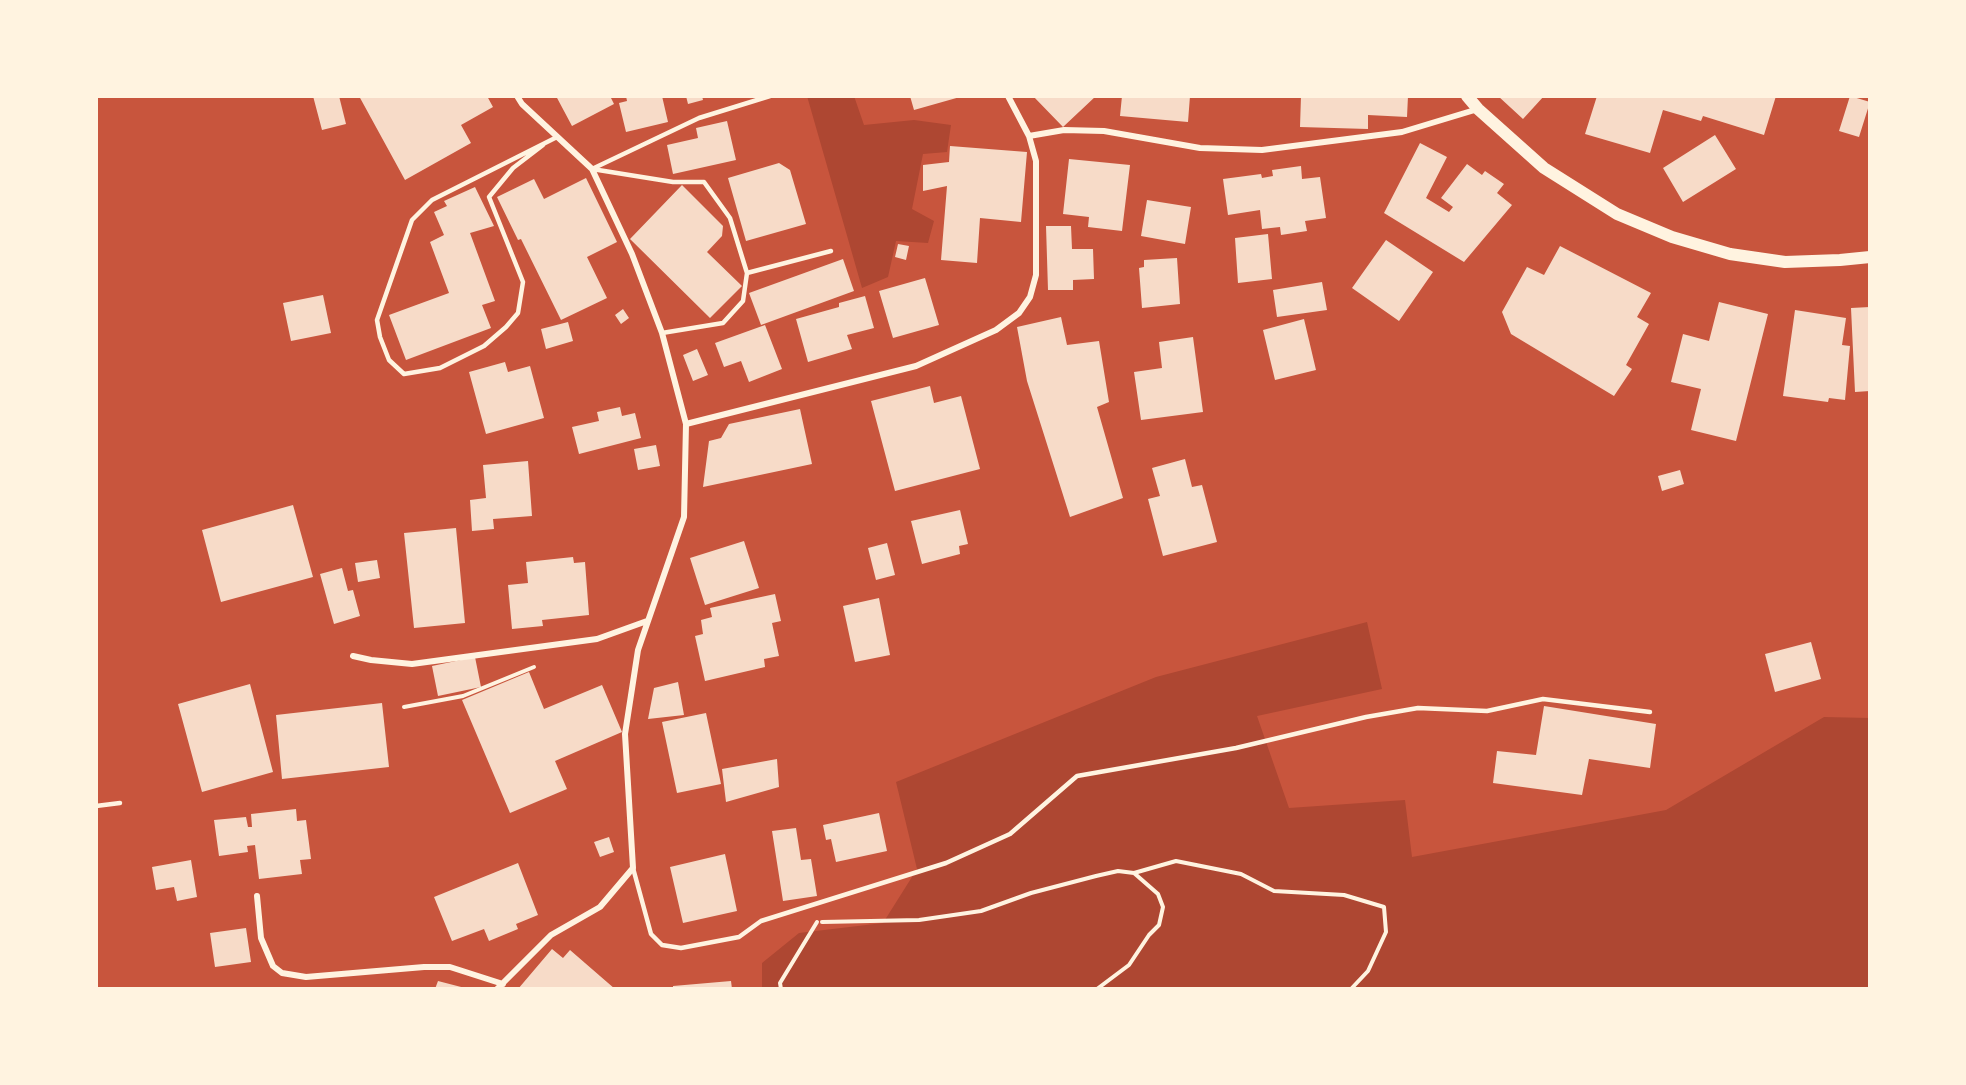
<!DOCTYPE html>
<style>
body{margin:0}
#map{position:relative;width:1966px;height:1085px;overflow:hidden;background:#c8553d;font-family:"Varela Round",sans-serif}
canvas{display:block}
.frame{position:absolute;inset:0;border:98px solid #fff3e0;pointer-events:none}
</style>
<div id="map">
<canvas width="1966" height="1085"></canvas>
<div class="frame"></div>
</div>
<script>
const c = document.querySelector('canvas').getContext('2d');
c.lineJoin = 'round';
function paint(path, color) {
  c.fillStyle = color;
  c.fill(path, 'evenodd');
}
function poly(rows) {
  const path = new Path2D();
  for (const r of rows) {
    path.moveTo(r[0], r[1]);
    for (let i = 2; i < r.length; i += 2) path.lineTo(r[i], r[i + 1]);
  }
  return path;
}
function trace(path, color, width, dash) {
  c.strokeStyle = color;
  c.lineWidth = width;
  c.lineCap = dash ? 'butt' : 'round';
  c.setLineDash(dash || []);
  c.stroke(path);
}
paint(poly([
 [807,96,854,96,864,125,914,120,951,125,947,152,923,154,912,209,934,221,928,243,896,241,888,277,862,288],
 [1367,622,1382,689,1257,716,1289,808,1405,800,1412,857,1666,810,1824,717,1870,718,1870,989,762,989,762,963,799,933,883,923,917,869,896,782,1156,677]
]), '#ae4732');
paint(poly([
 [313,96,339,96,346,124,322,130],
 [359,96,487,96,493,107,461,125,471,143,405,180],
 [556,96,610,96,614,104,572,126],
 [626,96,662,96,668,122,626,132,619,103,627,101],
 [686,96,702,96,703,100,688,104],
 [910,96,960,96,960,97,914,110],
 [1033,96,1096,96,1063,127],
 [1122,96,1190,96,1188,122,1120,116],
 [1301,96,1408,96,1407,117,1368,115,1368,129,1300,127],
 [1498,96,1544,96,1523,119],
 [1597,96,1776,96,1764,135,1703,116,1701,121,1663,110,1650,153,1585,134],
 [1850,96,1870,102,1859,137,1839,131],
 [727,121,736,160,673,174,667,145,698,138,696,128],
 [1715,135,1736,169,1683,202,1663,168],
 [1420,143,1447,157,1426,198,1449,212,1453,207,1441,198,1467,164,1482,175,1485,171,1504,184,1497,193,1512,205,1464,262,1384,213],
 [950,146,1027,152,1021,222,980,218,977,263,941,260,947,186,923,191,923,165,949,162],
 [1069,159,1130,165,1122,231,1088,227,1089,217,1063,214],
 [779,163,790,170,806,224,746,241,728,178],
 [1301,166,1302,179,1320,177,1326,218,1305,221,1307,231,1281,235,1280,227,1262,229,1260,210,1228,215,1223,179,1261,174,1262,178,1273,176,1272,170],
 [586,178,617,242,587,257,607,298,561,320,521,239,518,240,497,197,534,179,544,199],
 [682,185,723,226,722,236,707,252,742,286,710,318,630,239],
 [475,187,494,226,470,233,495,301,482,305,491,328,406,360,389,315,449,293,430,242,444,235,434,212,447,206,444,201],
 [1147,200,1191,207,1185,244,1141,236],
 [1046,226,1071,226,1072,249,1093,249,1094,279,1073,280,1073,290,1048,290],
 [1268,234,1272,279,1238,283,1235,238],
 [1386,240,1433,272,1399,321,1352,288],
 [898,244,909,246,906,260,895,257],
 [1560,246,1651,293,1637,317,1649,324,1626,365,1632,369,1614,396,1511,334,1502,312,1527,267,1544,275],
 [1177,258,1180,304,1142,308,1139,268,1144,267,1144,260],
 [843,259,854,291,761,325,749,293],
 [925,278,939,325,893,338,879,291],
 [1322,282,1327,310,1277,317,1273,290],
 [323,295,331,333,291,341,283,303],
 [865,296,874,328,847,335,852,349,808,362,796,319,839,307,839,303],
 [1719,302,1768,314,1736,441,1691,430,1701,389,1671,382,1683,334,1709,341],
 [1870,307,1870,391,1855,392,1851,308],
 [623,309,629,318,621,324,615,315],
 [1795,310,1846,318,1842,345,1850,346,1845,400,1829,398,1828,402,1783,396],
 [1061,317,1067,345,1099,341,1109,402,1097,407,1123,498,1070,517,1027,381,1017,327],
 [1304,319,1316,370,1275,380,1263,330],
 [568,322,573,341,546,349,541,329],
 [765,325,782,369,749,382,741,361,724,367,715,343],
 [1193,337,1203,412,1141,420,1134,372,1162,368,1159,342],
 [697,349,708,375,693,381,683,355],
 [505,362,508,372,530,366,544,418,486,434,469,372],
 [930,386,934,403,961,396,980,469,895,491,871,401],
 [620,407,622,416,635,413,641,438,579,454,572,427,599,421,597,412],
 [800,409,812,464,703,487,709,441,721,438,729,424],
 [656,445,660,466,638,470,634,449],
 [1185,459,1192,487,1202,485,1217,542,1163,556,1148,499,1160,496,1152,468],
 [528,461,532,516,493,519,494,529,472,531,470,500,486,498,483,465],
 [1680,470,1684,484,1662,491,1658,476],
 [293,505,313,577,221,602,202,530],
 [960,510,968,544,959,546,960,554,922,564,911,521],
 [456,528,465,623,414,628,404,533],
 [744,541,759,588,705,605,690,558],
 [887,543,895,575,876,580,868,548],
 [573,557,574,563,585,562,589,615,542,620,543,626,512,629,508,585,528,583,526,562],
 [377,560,380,578,358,582,355,563],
 [342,568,348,591,353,590,360,616,334,624,320,574],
 [775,594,781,621,772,623,779,656,764,659,765,667,705,681,695,636,703,634,701,620,712,617,710,608],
 [879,598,890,655,855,662,843,606],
 [1811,642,1821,679,1775,692,1765,654],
 [475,657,481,687,438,696,432,666],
 [529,672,544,709,602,685,622,732,555,761,567,789,510,813,462,700],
 [678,682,684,715,648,719,654,688],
 [250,684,273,772,202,792,178,704],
 [382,703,389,767,282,779,276,715],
 [1544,706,1656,724,1650,768,1589,759,1582,795,1493,783,1497,751,1536,755],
 [706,713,721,784,677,793,662,722],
 [777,759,779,787,726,802,722,769],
 [296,809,297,821,306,820,311,859,300,860,302,874,259,879,255,845,247,846,248,852,219,856,214,820,246,817,248,827,252,827,251,814],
 [879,813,887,851,836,862,831,839,826,840,823,825],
 [796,828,801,860,811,859,817,896,783,901,772,831],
 [609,837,614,852,600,857,594,842],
 [725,854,737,911,683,923,670,867],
 [191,860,197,897,177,901,174,887,156,890,152,867],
 [518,863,538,915,516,924,518,929,489,941,484,929,452,941,434,897],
 [246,928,251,962,215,967,210,933],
 [552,949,563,958,570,950,615,989,518,989],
 [438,981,465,988,465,989,435,989],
 [731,981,732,989,673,989,673,986]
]), '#f7dbc8');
trace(poly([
 [404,707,463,696,534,667],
 [1134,873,1176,861,1241,874,1274,891,1344,895,1384,907,1386,932,1368,971,1351,989],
 [822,922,919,920,981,911,1031,893,1096,876,1118,871,1134,873,1158,894,1163,907,1159,925,1149,935,1129,965,1097,989],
 [781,989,780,983,817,922]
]), '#fff3e0', 4);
trace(poly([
 [543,145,513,168,489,197,523,282,518,313,506,327,484,346,440,368,404,374,389,360,380,337,377,320,412,220,432,200,557,137],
 [747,273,831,251],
 [662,333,723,323,743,301,747,273,730,218,704,182,673,182,592,169,699,118,770,96],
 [96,806,120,803],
 [633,868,651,934,662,945,681,948,739,937,761,921,946,863,1010,834,1077,776,1236,748,1366,717,1418,708,1487,711,1543,699,1650,712]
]), '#fff3e0', 4.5);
trace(poly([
 [1029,136,1064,130,1104,131,1200,148,1262,150,1402,132,1478,109],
 [686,424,916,366,996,330,1019,313,1030,297,1036,275,1036,161,1029,136,1008,96],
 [353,656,371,660,412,664,597,639,647,621],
 [257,896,261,938,273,966,282,973,306,977,424,967,450,967,503,984],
 [497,989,551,935,600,907,633,868,625,734,638,650,684,517,686,424,662,333,632,254,592,169,522,104,517,96]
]), '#fff3e0', 6);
trace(poly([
 [1467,96,1478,109,1544,168,1617,214,1672,237,1730,254,1785,262,1840,260,1870,257]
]), '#fff3e0', 12);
</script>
